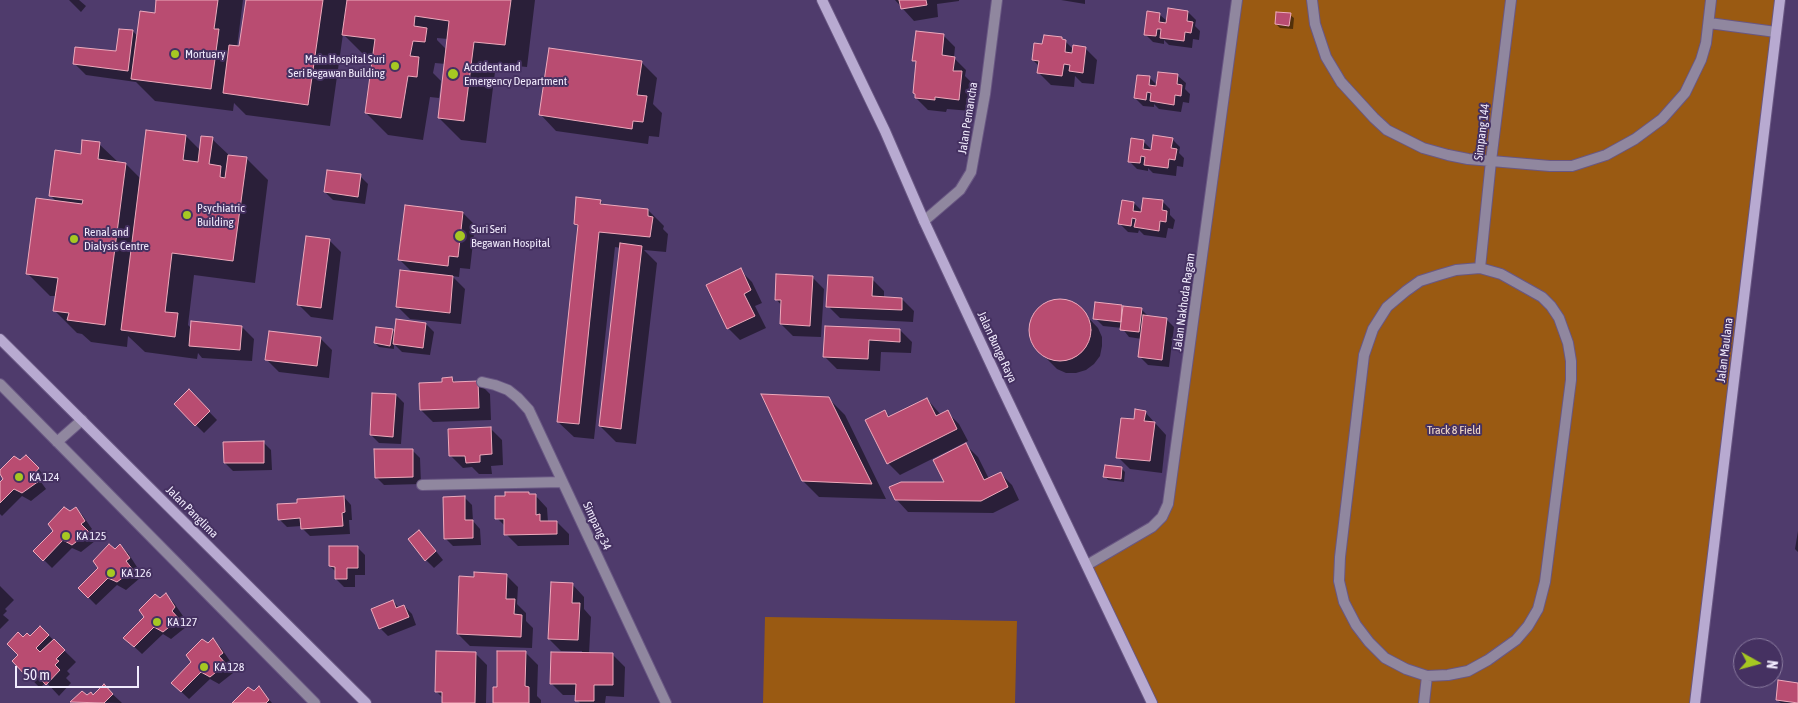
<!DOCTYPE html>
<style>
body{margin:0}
#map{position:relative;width:1798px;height:703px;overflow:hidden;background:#4f3b6c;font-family:"Asap Condensed",sans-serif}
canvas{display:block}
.north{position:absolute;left:1733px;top:638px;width:50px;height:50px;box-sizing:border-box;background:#453161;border:1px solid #8a7b9f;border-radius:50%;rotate:97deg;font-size:14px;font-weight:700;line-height:20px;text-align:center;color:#f1ebfd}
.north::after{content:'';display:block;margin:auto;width:18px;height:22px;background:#a6c822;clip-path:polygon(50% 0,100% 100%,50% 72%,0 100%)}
.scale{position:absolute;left:15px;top:666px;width:124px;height:22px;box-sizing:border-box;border:2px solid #f1ebfd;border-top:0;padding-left:6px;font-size:15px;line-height:18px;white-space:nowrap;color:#f1ebfd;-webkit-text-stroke:4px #453161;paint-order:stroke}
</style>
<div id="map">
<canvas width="1798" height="703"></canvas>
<div class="north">N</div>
<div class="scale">50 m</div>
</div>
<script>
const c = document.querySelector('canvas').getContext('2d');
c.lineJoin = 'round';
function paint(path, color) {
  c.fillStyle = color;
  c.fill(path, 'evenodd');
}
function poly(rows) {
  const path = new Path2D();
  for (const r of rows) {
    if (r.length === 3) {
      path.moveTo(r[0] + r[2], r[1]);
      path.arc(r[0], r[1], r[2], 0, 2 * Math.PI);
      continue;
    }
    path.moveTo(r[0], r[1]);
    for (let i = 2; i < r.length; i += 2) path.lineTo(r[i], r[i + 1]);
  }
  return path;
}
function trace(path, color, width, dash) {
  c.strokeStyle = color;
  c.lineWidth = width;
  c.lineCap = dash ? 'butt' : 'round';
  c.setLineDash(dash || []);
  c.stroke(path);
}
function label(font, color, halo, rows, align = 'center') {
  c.font = font + ' "Asap Condensed",sans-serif';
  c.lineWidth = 4;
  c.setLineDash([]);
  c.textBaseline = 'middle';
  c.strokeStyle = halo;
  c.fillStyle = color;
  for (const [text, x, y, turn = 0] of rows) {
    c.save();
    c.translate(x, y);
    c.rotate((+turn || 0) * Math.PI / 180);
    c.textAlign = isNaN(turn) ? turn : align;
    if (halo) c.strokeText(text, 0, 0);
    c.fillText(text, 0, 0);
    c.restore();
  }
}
paint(poly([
 [1238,0,1780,0,1696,703,1152,703,1087,565,1161,517],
 [765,617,1017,621,1015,703,763,703]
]), '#9a5a12');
paint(poly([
 [69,0,79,0,86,6,81,12],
 [159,0,243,0,237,47,240,47,247,0,535,0,527,67,496,64,486,143,461,140,439,118,446,64,435,63,433,73,441,81,439,98,430,97,423,140,388,135,366,113,374,58,366,57,343,34,330,126,246,115,234,103,233,111,155,101,136,82,86,75,74,63,117,52,133,31,138,37,156,14],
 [437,38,448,39,447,50,437,40],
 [895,0,959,0,959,1,937,4,938,17,914,21],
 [1061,0,1085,0,1085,4],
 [1188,12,1196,20,1195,26,1200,31,1199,40,1193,39,1192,48,1169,45,1164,40,1164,44,1153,42,1145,34,1159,14,1168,22],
 [1290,15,1294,18,1293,29,1280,28,1276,24],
 [943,35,955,47,954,58,966,70,965,76,974,85,971,111,947,109,946,112,928,110,916,98,914,93,917,63,914,60],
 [1062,38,1074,50,1085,48,1097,60,1094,84,1082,83,1075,76,1074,87,1051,85,1039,73,1039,66,1033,60,1044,45],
 [641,62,657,78,653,104,662,113,659,137,649,136,648,144,556,131,541,115],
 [1178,76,1186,83,1185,89,1190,94,1189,103,1183,102,1181,112,1159,109,1154,104,1154,107,1143,106,1135,98,1149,77,1158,86],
 [186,136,201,151,212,139,230,156,246,158,268,180,255,283,194,275,188,325,192,329,242,327,254,339,252,361,202,358,198,353,197,359,145,352,128,336,127,347,91,342,82,334,77,333,55,311,57,296,50,296,27,273,57,202,50,195,82,155,99,144,119,163,126,164,141,179],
 [1172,139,1180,147,1179,153,1184,158,1183,167,1177,166,1176,176,1153,173,1148,168,1148,171,1137,169,1129,161,1143,141,1152,150],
 [360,176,368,184,365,204,333,200,325,192],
 [600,201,605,206,648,210,664,226,663,229,668,234,666,252,644,250,657,263,636,444,616,442,600,426,621,248,615,247,594,439,574,437,558,422,579,228,575,224],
 [1162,201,1170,209,1170,215,1175,220,1173,229,1168,228,1166,238,1144,235,1139,230,1138,233,1128,232,1120,224,1123,202,1134,203,1143,212],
 [463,213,475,225,470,269,460,268,459,277,452,276,465,289,461,324,410,319,398,307,412,272,400,260],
 [329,240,341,252,333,320,311,317,299,305],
 [740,270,752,282,762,303,755,306,766,328,740,340,728,328],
 [812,277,824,289,821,337,793,336,781,324,782,306,776,299],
 [872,279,884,291,884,298,902,299,914,311,913,322,840,318,828,306],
 [1062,300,1071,303,1079,308,1098,328,1102,337,1102,346,1100,356,1094,364,1086,370,1076,373,1066,373,1057,369,1037,349,1032,341,1030,331,1032,321,1036,312,1044,305,1052,301],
 [1122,307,1124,309,1141,309,1149,317,1166,319,1174,327,1169,367,1148,365,1140,357,1142,339,1129,337,1122,328,1103,326,1095,318],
 [426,324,434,332,430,355,402,352,394,344,394,349,379,347,375,343,392,330,396,334],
 [826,327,900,330,912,342,911,353,881,352,880,371,837,369,825,357],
 [320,338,332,350,329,378,279,372,267,360],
 [452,378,456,383,478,382,490,394,491,420,433,422,421,410,443,383],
 [189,391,217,420,204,433,175,404],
 [396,395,404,403,401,444,379,443,371,435],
 [829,399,845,415,886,499,819,497,803,481],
 [927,399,941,415,947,412,959,424,968,441,900,475,888,463,885,412,890,417],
 [1145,412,1166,435,1162,473,1130,469,1118,457,1135,421],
 [490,428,502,440,503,465,491,466,492,474,479,474,472,467,463,468,451,456],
 [263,442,271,450,272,470,233,471,225,463],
 [966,445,978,457,989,479,1000,473,1012,485,1019,500,993,513,908,512,896,499,946,483],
 [412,450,420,458,421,484,384,485,376,477],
 [26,457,46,477,41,482,46,489,31,501,22,496,2,516,0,514,0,484],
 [1121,468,1125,472,1124,482,1108,480,1105,476],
 [529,493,531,495,535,495,547,508,548,522,557,522,569,534,569,545,518,546,506,534,506,527,497,518],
 [344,497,351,505,352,520,349,520,350,534,310,536,302,528,302,526,287,527,279,519,299,504],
 [464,497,472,505,473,521,480,529,481,545,453,546,445,538],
 [76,508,83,516,92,529,88,533,95,541,81,552,72,548,52,568,35,551],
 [1798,531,1798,552,1795,549],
 [427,540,443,560,434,568,426,560],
 [120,546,128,553,137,567,133,570,140,578,126,590,117,585,96,605,79,588],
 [357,547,365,555,365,575,355,575,355,587,344,587,336,579,336,572,330,566],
 [506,575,518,587,517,604,526,613,526,621,533,628,532,648,470,646,458,634,475,578],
 [572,584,584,597,584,609,591,617,589,654,613,655,625,667,624,697,606,696,605,703,580,703,577,700,577,695,563,695,551,683,582,654,582,651,561,651,549,639],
 [0,586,14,600,5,609,7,611,3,615,9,620,0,629],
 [166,595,174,603,183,616,179,620,186,627,171,639,163,634,142,654,125,638],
 [393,601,399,608,404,606,412,614,416,625,388,636,381,629,373,609],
 [40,627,76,662,67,671,70,674,66,678,71,683,59,696,46,682,40,688,14,661,20,655,23,638,30,637],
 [213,640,221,648,230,661,226,665,233,673,219,684,210,679,189,699,172,683],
 [475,653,487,665,486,703,443,703,443,698,436,691],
 [526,653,538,665,537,696,541,700,541,703,494,703,498,688],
 [1798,684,1798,703,1781,703,1777,700],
 [104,686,122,703,72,702,82,692,87,697,93,696],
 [259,688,272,703,234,703,254,692]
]), '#0007');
const building = poly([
 [156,0,218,0,214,29,219,29,211,89,131,79,140,11,155,13,156,0],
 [246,0,323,0,308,105,223,93,229,45,239,46,246,0],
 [347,0,511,0,505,45,474,42,464,121,438,118,449,21,415,16,414,26,427,28,425,42,413,41,410,56,419,57,417,77,408,76,401,118,365,113,375,39,342,35,347,0],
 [899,0,926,0,927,5,901,9,899,0],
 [1168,8,1188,11,1187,21,1193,22,1191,33,1185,32,1184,41,1160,38,1161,29,1157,29,1156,36,1144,35,1147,11,1160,13,1159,22,1166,23,1168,8],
 [1276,12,1291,13,1289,26,1275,24,1276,12],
 [119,29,133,30,128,71,73,64,75,47,116,51,119,29],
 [916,31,944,34,942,55,955,57,953,71,962,71,959,100,935,97,935,100,915,98,915,94,913,93,916,61,912,61,916,31],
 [1044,35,1062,37,1062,39,1066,40,1065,52,1072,53,1073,45,1086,47,1083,73,1069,71,1070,65,1064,64,1062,76,1037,73,1039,61,1032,60,1034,43,1042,44,1044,35],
 [549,48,642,61,637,95,647,96,643,122,633,121,632,129,539,115,549,48],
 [1158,72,1178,74,1177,84,1182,85,1181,96,1175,95,1174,105,1150,101,1151,93,1147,92,1146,100,1134,98,1137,75,1150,76,1149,85,1156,86,1158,72],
 [146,130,186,135,183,160,198,162,201,136,213,137,209,164,221,166,220,177,225,178,228,155,247,157,233,261,172,253,165,312,178,313,175,337,121,330,146,130],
 [1153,135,1173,138,1171,148,1177,149,1175,160,1169,159,1168,168,1144,165,1145,157,1141,156,1140,163,1128,162,1131,138,1144,140,1143,149,1151,150,1153,135],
 [82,140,100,142,98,159,126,163,105,325,67,320,69,313,53,311,58,278,26,274,36,198,82,204,83,200,49,196,55,150,81,154,82,140],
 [327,170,361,174,358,197,324,192,327,170],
 [576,197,601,200,600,204,648,209,648,216,653,217,650,237,599,232,579,424,557,422,578,225,574,224,576,197],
 [1143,198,1163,200,1162,210,1167,211,1166,222,1160,221,1159,231,1134,227,1136,219,1132,218,1131,226,1118,224,1122,200,1134,202,1133,211,1141,212,1143,198],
 [405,205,463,212,458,257,449,256,448,266,398,260,405,205],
 [306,236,330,239,321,308,297,305,306,236],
 [620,243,642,246,621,429,599,426,620,243],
 [741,268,751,290,744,294,755,316,727,329,706,285,741,268],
 [400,270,453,276,450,313,396,307,400,270],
 [776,274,813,276,810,326,780,324,781,300,775,300,776,274],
 [828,275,873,277,872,296,902,298,902,310,826,307,828,275],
 [1060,330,31],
 [1095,302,1122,305,1121,322,1093,319,1095,302],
 [1123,306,1142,308,1139,332,1120,330,1123,306],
 [1143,315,1167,318,1162,360,1138,357,1143,315],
 [396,319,426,323,423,348,393,344,396,319],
 [191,321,242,326,240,350,189,346,191,321],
 [825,326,900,329,900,342,869,340,868,359,823,357,825,326],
 [376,327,393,329,390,346,374,343,376,327],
 [269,331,321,337,317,366,265,360,269,331],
 [452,377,453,382,478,381,479,408,420,410,419,383,442,382,442,378,452,377],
 [189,389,210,411,195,426,174,404,189,389],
 [372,393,396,394,393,437,370,435,372,393],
 [761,394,829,397,872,484,802,481,761,394],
 [927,398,936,416,948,410,957,429,887,464,865,420,885,410,888,417,927,398],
 [1135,409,1146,411,1144,421,1155,422,1150,461,1116,458,1121,418,1134,419,1135,409],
 [491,427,492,454,480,455,480,462,466,463,465,456,449,456,448,429,491,427],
 [264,441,264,463,224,463,223,442,264,441],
 [966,443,984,480,1001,472,1008,487,981,501,895,500,889,487,901,482,944,482,933,460,966,443],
 [374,449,413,449,413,477,375,478,374,449],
 [26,455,39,468,34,474,39,481,22,493,14,489,0,503,0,482,3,479,0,474,0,470,14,456,20,460,26,455],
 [1105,465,1122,467,1121,479,1103,477,1105,465],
 [505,492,529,492,529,494,536,494,536,515,540,514,540,521,557,521,557,534,504,535,504,519,495,519,495,496,505,496,505,492],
 [344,496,345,512,342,513,343,526,301,529,300,518,278,520,277,504,297,503,297,499,344,496],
 [465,496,465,520,473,520,473,538,444,539,443,497,465,496],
 [64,507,70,511,76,507,85,521,81,524,89,532,72,545,63,540,43,561,33,551,53,531,48,524,64,507],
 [419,530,436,551,425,561,408,539,419,530],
 [109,544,115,549,120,544,130,558,126,561,133,570,117,582,108,578,88,598,78,588,98,568,93,561,109,544],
 [329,546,358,546,358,568,347,568,347,579,335,579,335,567,329,566,329,546],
 [474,572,507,574,506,599,515,599,514,614,522,615,521,637,457,634,459,576,474,577,474,572],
 [551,582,573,583,572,603,580,603,578,640,548,639,551,582],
 [166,593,175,607,172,611,179,619,163,632,154,627,134,647,123,638,144,617,139,610,155,594,160,598,166,593],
 [393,600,396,608,404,605,409,617,379,629,371,609,393,600],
 [40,626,49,635,36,648,40,652,54,639,65,650,56,659,59,661,55,665,60,670,46,685,33,671,27,677,12,661,18,655,7,644,18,632,23,637,27,633,30,636,40,626],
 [213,638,223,653,219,656,226,664,210,677,201,672,181,692,171,683,191,662,186,655,202,639,208,643,213,638],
 [436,651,476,652,475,703,442,703,442,692,435,692,436,651],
 [497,651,526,651,525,686,529,687,529,703,493,703,493,687,497,687,497,651],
 [551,652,613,653,613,685,594,685,594,701,575,701,576,684,550,684,551,652],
 [1778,680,1798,683,1798,703,1776,700,1778,680],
 [104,684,113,694,104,703,70,702,82,691,87,695,91,692,93,695,104,684],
 [259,686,269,700,266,703,232,703,248,687,254,691,259,686]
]);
paint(building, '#b94c71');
trace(building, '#eeaabc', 1);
const street = poly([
 [1312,0,1315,24,1326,57,1341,82,1374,118,1387,130,1423,148,1448,155,1468,159,1550,166,1572,166,1606,155,1635,139,1662,119,1685,93,1701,60,1706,43,1711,0],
 [1709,23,1776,32],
 [924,221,960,190,971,172,985,94,997,0],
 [1480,268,1501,274,1542,297,1551,306,1559,318,1568,343,1571,361,1571,380,1545,582,1538,609,1528,626,1516,640,1488,660,1468,671,1448,675,1427,676,1406,669,1385,658,1369,642,1356,625,1344,602,1339,581,1340,557,1364,355,1373,329,1387,307,1406,291,1420,281,1439,275,1456,270,1480,268],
 [1480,268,1491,161,1511,0],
 [482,382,495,385,508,390,518,398,529,410,666,703],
 [0,384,315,703],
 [57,442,82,420],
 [422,485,562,482],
 [1087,565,1152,527,1162,517,1168,504,1237,0],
 [1424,703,1427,676]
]);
const secondary = poly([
 [822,0,885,131,924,221,1000,384,1152,703],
 [0,339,366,703],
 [1695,703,1780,0]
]);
trace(street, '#695783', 12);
trace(secondary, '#695783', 12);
trace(street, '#90879f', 10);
trace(secondary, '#b8aad1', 10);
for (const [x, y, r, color] of [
 [175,54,5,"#a6c822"],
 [395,66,5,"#a6c822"],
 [453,74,6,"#a6c822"],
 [187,215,5,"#a6c822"],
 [460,236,6,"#a6c822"],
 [74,239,5,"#a6c822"],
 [19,477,5,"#a6c822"],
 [66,536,5,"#a6c822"],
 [111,573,5,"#a6c822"],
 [157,622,5,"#a6c822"],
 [204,667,5,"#a6c822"]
]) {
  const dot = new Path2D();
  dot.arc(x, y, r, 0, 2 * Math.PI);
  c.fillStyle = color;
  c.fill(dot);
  trace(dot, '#453161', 2);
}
label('12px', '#f1ebfd', '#453161', [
 ["Mortuary",185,54],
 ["Main Hospital Suri",385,59,"right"],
 ["Seri Begawan Building",385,73,"right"],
 ["Accident and",464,67],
 ["Emergency Department",464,81],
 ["Psychiatric",197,208],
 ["Building",197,222],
 ["Suri Seri",471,229],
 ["Begawan Hospital",471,243],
 ["Renal and",84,232],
 ["Dialysis Centre",84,246],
 ["KA 124",29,477],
 ["KA 125",76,536],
 ["KA 126",121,573],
 ["KA 127",167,622],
 ["KA 128",214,667]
], 'left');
label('12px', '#f1ebfd', '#453161', [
 ["Jalan Pemancha",968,118,-81],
 ["Simpang 144",1482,132,-83],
 ["Jalan Nakhoda Ragam",1184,302,-82],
 ["Jalan Bunga Raya",997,347,65],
 ["Jalan Maulana",1725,350,-83],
 ["Jalan Panglima",192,512,45],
 ["Simpang 34",597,526,65]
]);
label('12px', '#f2dbc9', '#453161', [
 ["Track 8 Field",1454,430]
]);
</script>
